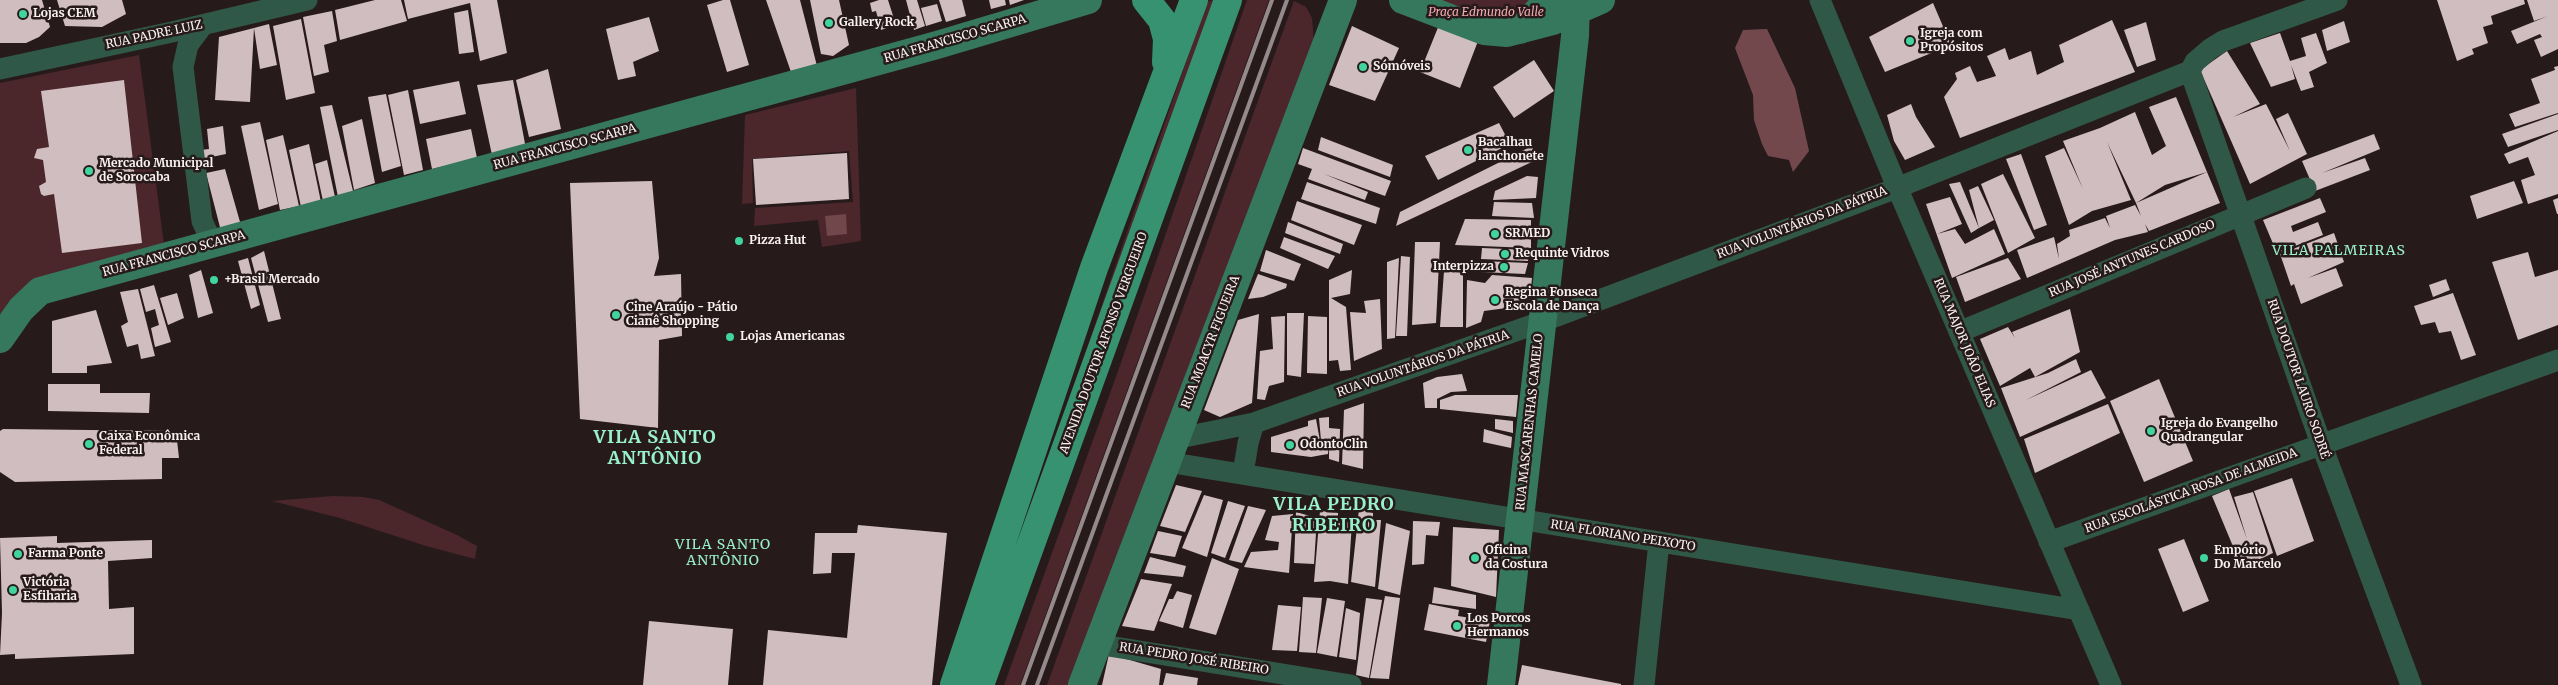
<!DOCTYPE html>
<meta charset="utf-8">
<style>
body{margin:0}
canvas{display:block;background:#271a1b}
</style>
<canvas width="2558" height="685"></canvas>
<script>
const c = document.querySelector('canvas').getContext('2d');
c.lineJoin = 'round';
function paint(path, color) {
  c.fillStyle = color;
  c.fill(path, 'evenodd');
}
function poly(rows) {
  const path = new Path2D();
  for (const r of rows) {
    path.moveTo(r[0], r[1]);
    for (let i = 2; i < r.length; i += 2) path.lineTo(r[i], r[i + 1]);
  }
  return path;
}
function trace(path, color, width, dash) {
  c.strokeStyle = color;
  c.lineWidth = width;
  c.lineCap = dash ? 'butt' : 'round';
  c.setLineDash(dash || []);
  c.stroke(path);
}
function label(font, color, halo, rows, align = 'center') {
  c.font = font + ' Merriweather,serif';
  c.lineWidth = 5;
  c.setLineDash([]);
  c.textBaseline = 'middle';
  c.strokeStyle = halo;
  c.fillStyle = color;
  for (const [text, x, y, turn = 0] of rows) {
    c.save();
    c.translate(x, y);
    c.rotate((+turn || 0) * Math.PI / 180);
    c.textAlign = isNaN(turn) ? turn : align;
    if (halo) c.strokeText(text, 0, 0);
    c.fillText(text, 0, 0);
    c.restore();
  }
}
paint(poly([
 [1215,0,1069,400,1207,1],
 [1247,0,1269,0,1020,685,1004,685,1117,374],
 [1434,0,1537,0,1517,19,1482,27],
 [1294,1,1306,7,1312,18,1314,42,1070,685,1047,685],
 [139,55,165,252,0,322,0,83],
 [856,88,861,241,822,247,818,220,754,226,755,208,853,202,849,151,752,159,753,203,742,204,745,115],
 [333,496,363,497,379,500,457,535,477,546,475,559,426,546,340,518,272,501]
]), '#4b262b');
paint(poly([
 [1767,29,1795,88,1809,151,1793,172,1789,160,1768,156,1762,144,1754,120,1753,95,1735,48,1743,30]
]), '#73484d');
paint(poly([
 [846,214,847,234,827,236,825,216]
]), '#71474b');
paint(poly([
 [0,0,42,0,50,27,39,37,26,43,0,43],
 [57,0,122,0,126,14,102,27,65,26],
 [375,0,401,0,407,21,340,40,335,10],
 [404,0,497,0,507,53,480,61,470,3,408,19],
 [723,0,730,0,749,65,727,72,707,5],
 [766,0,800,0,817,66,791,72],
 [810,0,839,0,849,45,833,56,821,54],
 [879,0,888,0,896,25,881,30,876,11,872,12,870,3],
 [906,0,917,0,925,26,914,30],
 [939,0,962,0,966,16,946,22],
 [989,0,1005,0,1006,5,991,9],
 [1009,0,1024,0,1010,5],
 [2437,0,2524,0,2525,4,2491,16,2493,24,2483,27,2488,43,2472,49,2474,54,2457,61],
 [2527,0,2558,0,2558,49,2541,57,2534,40,2542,37,2540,34,2517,44,2511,31,2548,16,2534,21],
 [1933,3,1951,45,1885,72,1869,37],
 [937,4,942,21,926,26,921,8],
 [468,10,474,52,459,54,454,13],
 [332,11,337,41,324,45,329,72,314,76,303,17],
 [649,17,659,51,633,62,636,76,618,80,606,29],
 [301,19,315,93,286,100,273,26],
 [2112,20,2135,72,1960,138,1944,97,1957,79,1955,73,1970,66,1977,82,1996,76,1987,56,2005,48,2009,60,2031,51,2037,75,2064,62,2059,45],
 [2344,21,2350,42,2327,51,2322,30],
 [2146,22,2156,60,2137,67,2124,30],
 [269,24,277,65,260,69,254,28,250,102,215,100,219,37,254,28],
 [1439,25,1478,41,1460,88,1420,72],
 [1352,26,1399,48,1375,101,1329,85],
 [2280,33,2290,61,2306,56,2301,38,2316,33,2327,63,2309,72,2314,87,2301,91,2291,65,2295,79,2271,87,2250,43],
 [2227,51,2260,104,2233,117,2266,104,2290,151,2276,119,2288,113,2307,154,2250,184,2200,70],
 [1534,60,1554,91,1514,118,1493,87],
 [2558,66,2558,113,2515,127,2509,114,2540,103,2531,79,2555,70,2554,67],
 [548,69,561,129,529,137,516,80],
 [124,80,142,243,62,253,54,194,44,196,41,194,39,186,46,182,43,160,34,158,37,149,49,147,41,91],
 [513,80,526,149,492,155,477,85],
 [459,81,466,114,420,124,413,90],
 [408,90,423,170,404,175,388,95],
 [386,94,401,166,382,172,368,97],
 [2176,97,2207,172,2220,203,2149,231,2145,224,2148,232,2115,240,2027,278,2017,250,2054,237,2059,259,2057,244,2070,236,2069,230,2105,218,2110,228,2106,216,2135,205,2141,216,2136,203,2207,172,2165,185,2136,203,2107,142,2131,200,2092,211,2069,225,2045,156,2064,148,2083,189,2063,141,2100,128,2135,112,2152,155,2166,146,2149,107],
 [1911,104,1916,117,1935,147,1905,160,1894,141,1887,115],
 [332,105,353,191,338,197,320,107],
 [2558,114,2558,130,2508,147,2502,134],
 [362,119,375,183,354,190,342,126],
 [260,122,278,204,259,210,241,126],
 [1499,123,1510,144,1438,180,1425,156],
 [223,126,226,154,202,159,201,150,209,149,207,129],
 [471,129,477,158,432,169,426,139],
 [2558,131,2558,194,2528,204,2521,180,2535,175,2528,157,2509,164,2504,154],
 [2374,134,2380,149,2322,173,2365,158,2370,170,2315,191,2302,161],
 [283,135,299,206,280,210,266,140],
 [1321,137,1393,165,1390,177,1318,150],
 [309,144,321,202,301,207,289,150],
 [1532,146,1536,160,1396,226,1400,212],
 [1303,148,1391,181,1385,196,1324,174,1368,192,1365,200,1308,179,1312,169,1298,164],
 [847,153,849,199,756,205,753,159],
 [2021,154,2047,225,2034,230,2006,159],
 [327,160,335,197,323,201,315,164],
 [225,169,242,229,222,235,206,173],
 [2003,174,2035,238,2008,253,1981,184],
 [1527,176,1538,177,1536,198,1493,200,1495,191],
 [652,181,659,258,654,276,681,274,682,336,659,340,658,428,580,419,570,183],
 [2514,181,2523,203,2477,219,2470,196],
 [1307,182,1380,208,1376,224,1301,199],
 [1960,182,1979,228,1971,233,1949,184],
 [1978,186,1994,220,1979,228,1969,190],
 [1950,197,1962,224,1937,234,1955,229,1965,244,1994,229,2005,254,1952,278,1926,204],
 [2320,198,2326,212,2291,226,2293,232,2318,222,2323,235,2277,253,2263,220],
 [2558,198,2558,214,2557,214,2553,200],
 [1297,201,1362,225,1354,245,1291,220],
 [1494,202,1532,203,1534,218,1492,216],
 [1465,219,1531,220,1531,248,1455,245],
 [1288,222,1343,244,1340,254,1285,233],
 [2334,233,2344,262,2308,278,2336,268,2343,286,2301,304,2294,284,2291,286,2280,254],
 [1284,237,1335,256,1328,269,1280,248],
 [1415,242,1440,242,1436,323,1412,325],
 [1482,248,1529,250,1528,261,1481,259],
 [1266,250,1301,264,1294,281,1260,271],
 [264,251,281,319,268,322,251,258],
 [2528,252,2535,277,2558,270,2558,325,2518,340,2492,262],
 [1401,256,1410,257,1407,336,1396,336],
 [248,258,260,305,251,309,238,261],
 [1399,258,1395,338,1387,339,1387,262],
 [2008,258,2021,279,1965,302,1956,277],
 [1482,261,1528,263,1525,274,1481,272],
 [201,270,213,313,198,318,189,275],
 [1352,270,1350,294,1331,298,1346,307,1351,370,1340,371,1338,360,1329,361,1329,280],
 [1463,270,1463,327,1440,327,1444,271],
 [1258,274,1287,284,1286,288,1263,297,1248,299],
 [1492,275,1532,278,1530,298,1516,301,1514,307,1484,311,1481,322,1466,328,1467,280,1485,283],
 [2446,279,2450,290,2433,297,2429,285],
 [154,285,171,342,155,347,151,328,159,325,155,309,146,312,140,289],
 [138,289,155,356,141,359,138,344,127,347,121,326,128,322,120,292],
 [177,293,184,318,168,325,160,298],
 [2453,293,2476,355,2461,360,2451,331,2439,333,2435,322,2421,325,2414,306],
 [1380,299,1382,349,1354,361,1350,312,1366,313,1364,301],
 [2070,309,2080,352,2035,377,2030,368,2000,386,1980,339,2008,327,2015,338,2012,332],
 [96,310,112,363,87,366,87,373,52,373,52,321],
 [1287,313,1304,313,1301,377,1287,375],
 [1259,314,1252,403,1220,417,1204,410,1238,320],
 [1285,316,1284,382,1269,386,1265,400,1257,399,1260,351,1273,349,1271,317],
 [1308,316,1327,317,1327,374,1307,373],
 [2076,359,2081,372,2026,400,2091,370,2106,398,2020,437,2001,388,2048,373],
 [1462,374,1467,391,1451,392,1437,399,1437,408,1425,408,1423,383,1437,377],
 [2159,379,2193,461,2144,482,2110,401],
 [48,384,100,384,100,393,150,393,149,413,48,411],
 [1455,395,1518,395,1516,417,1440,409,1440,400],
 [1364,403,1363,469,1342,464,1344,410],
 [2108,404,2120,433,2035,473,2024,439],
 [1329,417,1329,428,1340,429,1339,462,1329,459,1329,437,1328,454,1322,455,1311,457,1271,452,1271,437,1308,426,1308,421,1316,419,1322,452,1319,418],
 [1495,419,1513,421,1513,433,1495,429],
 [3,429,176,431,179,458,162,458,162,479,15,482,0,472,0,431],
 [1484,429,1512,437,1511,448,1483,442],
 [2292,478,2314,541,2277,556,2254,491],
 [1176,485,1202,491,1185,532,1160,526],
 [2229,489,2247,539,2234,497,2253,492,2273,553,2242,568,2212,496],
 [1204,495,1223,500,1207,557,1182,548],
 [1228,501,1245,506,1225,558,1211,553],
 [1248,506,1266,510,1242,563,1229,560],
 [1359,509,1373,513,1373,520,1381,520,1375,587,1351,582],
 [1320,511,1338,513,1338,523,1352,522,1348,584,1330,581,1314,582],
 [1296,512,1317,518,1314,564,1294,563],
 [1293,514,1289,573,1244,567,1251,552,1278,550,1279,542,1265,540,1272,516],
 [1413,521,1440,522,1438,536,1426,535,1424,564,1412,565],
 [1386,523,1410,531,1400,595,1378,589],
 [858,525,947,533,932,685,763,685,768,630,847,638,855,553,832,553,831,573,813,574,815,533,857,533],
 [1453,527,1499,530,1496,597,1451,586],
 [1158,531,1182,536,1175,557,1150,553],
 [57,536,57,543,152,540,152,558,108,561,109,609,134,607,134,654,15,659,15,654,0,655,2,613,0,538],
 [2184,539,2209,601,2183,612,2158,549],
 [1150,557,1186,566,1183,577,1144,573],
 [1212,558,1239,569,1216,635,1189,628],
 [1141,579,1172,584,1154,631,1122,626],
 [1434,587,1476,595,1476,609,1432,603],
 [1177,591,1192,595,1183,628,1159,621,1169,599,1173,599],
 [1385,596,1400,598,1389,679,1370,678],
 [1303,597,1322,598,1316,653,1299,652],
 [1327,598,1345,601,1337,657,1317,653],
 [1366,598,1382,600,1369,678,1356,675],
 [1429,604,1459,610,1458,616,1490,621,1486,642,1424,630],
 [1278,605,1301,607,1297,651,1272,650],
 [1346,608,1360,613,1356,660,1339,657],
 [649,621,733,629,728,685,643,685],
 [1109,654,1161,669,1159,685,1102,685],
 [1522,665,1621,684,1621,685,1518,685],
 [1166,673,1198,678,1197,685,1163,685]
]), '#d0bdbf');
trace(poly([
 [1820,0,1897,187,2111,685],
 [203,25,188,45,183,67,202,221,210,238,216,243],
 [0,69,172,32,307,0],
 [2190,71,2319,438,2411,685],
 [1959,332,2306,188],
 [1174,439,1254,423,1541,322,1889,191,2190,71,2195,62,2210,49,2223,41,2337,0],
 [1167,462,2079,610],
 [1243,474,1248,443,1254,423],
 [2049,542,2558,360],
 [1096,644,1351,685],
 [1644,685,1659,542]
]), '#305848', 21);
trace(poly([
 [1403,0,1484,31,1507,33,1553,21,1601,0],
 [1520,30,1548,0],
 [0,339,21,309,40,291,937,45,1088,0],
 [1082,685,1343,0],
 [1501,685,1575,36,1576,0]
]), '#35785e', 28);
trace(poly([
 [1146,0,1162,20,1167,39,1166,62],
 [954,685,1094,268,1194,0],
 [980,685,1228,0]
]), '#369270', 28);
trace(poly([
 [1023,685,1272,0],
 [1037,685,1287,0]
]), '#958a8b', 4);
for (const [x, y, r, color] of [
 [23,14,5,"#41d4a1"],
 [829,23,5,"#41d4a1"],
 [1910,41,5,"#41d4a1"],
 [1363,67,5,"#41d4a1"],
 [1468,150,5,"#41d4a1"],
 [89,171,5,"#41d4a1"],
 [1495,234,5,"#41d4a1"],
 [739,241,5,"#41d4a1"],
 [1505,254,5,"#41d4a1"],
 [1504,267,5,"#41d4a1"],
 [214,280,5,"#41d4a1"],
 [1495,300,5,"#41d4a1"],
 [616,315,5,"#41d4a1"],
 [730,337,5,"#41d4a1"],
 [2151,431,5,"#41d4a1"],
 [89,444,5,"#41d4a1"],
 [1290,445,5,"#41d4a1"],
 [18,554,5,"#41d4a1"],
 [1475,558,5,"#41d4a1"],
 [2204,558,5,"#41d4a1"],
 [13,590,5,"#41d4a1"],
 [1457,626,5,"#41d4a1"]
]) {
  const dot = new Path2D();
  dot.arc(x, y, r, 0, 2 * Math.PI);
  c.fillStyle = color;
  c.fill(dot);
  trace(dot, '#271a1b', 2);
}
label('italic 12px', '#f4a9b0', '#271a1b', [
 ["Praça Edmundo Valle",1486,13]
]);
label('bold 12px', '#faf1f1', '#271a1b', [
 ["Lojas CEM",33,14],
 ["Gallery Rock",839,23],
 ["Igreja com",1920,34],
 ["Propósitos",1920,48],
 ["Sómóveis",1373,67],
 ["Bacalhau",1478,143],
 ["lanchonete",1478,157],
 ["Mercado Municipal",99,164],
 ["de Sorocaba",99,178],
 ["SRMED",1505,234],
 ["Pizza Hut",749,241],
 ["Requinte Vidros",1515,254],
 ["Interpizza",1494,267,"right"],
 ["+Brasil Mercado",224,280],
 ["Regina Fonseca",1505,293],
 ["Escola de Dança",1505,307],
 ["Cine Araújo - Pátio",626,308],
 ["Cianê Shopping",626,322],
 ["Lojas Americanas",740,337],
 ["Igreja do Evangelho",2161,424],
 ["Quadrangular",2161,438],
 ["Caixa Econômica",99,437],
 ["Federal",99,451],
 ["OdontoClin",1300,445],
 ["Oficina",1485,551],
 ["da Costura",1485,565],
 ["Empório",2214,551],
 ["Do Marcelo",2214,565],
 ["Farma Ponte",28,554],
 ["Victória",23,583],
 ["Esfiharia",23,597],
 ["Los Porcos",1467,619],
 ["Hermanos",1467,633]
], 'left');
label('12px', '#faf1f1', '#271a1b', [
 ["RUA PADRE LUIZ",154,35,-12],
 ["RUA FRANCISCO SCARPA",955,39,-16],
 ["RUA FRANCISCO SCARPA",565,147,-15],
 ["RUA VOLUNTÁRIOS DA PÁTRIA",1802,223,-21],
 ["RUA FRANCISCO SCARPA",174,254,-15],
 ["RUA JOSÉ ANTUNES CARDOSO",2132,259,-23],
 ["RUA MOACYR FIGUEIRA",1211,342,-69],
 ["AVENIDA DOUTOR AFONSO VERGUEIRO",1104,343,-70],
 ["RUA MAJOR JOÃO ELIAS",1964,343,67],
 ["RUA VOLUNTÁRIOS DA PÁTRIA",1423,364,-19],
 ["RUA DOUTOR LAURO SODRÉ",2298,379,71],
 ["RUA MASCARENHAS CAMELO",1530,422,-84],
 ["RUA ESCOLÁSTICA ROSA DE ALMEIDA",2191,491,-20],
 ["RUA FLORIANO PEIXOTO",1623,536,9],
 ["RUA PEDRO JOSÉ RIBEIRO",1194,659,9]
]);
c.letterSpacing = '1px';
label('14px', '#99f1cb', '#271a1b', [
 ["VILA PALMEIRAS",2339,251],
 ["VILA SANTO",723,545],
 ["ANTÔNIO",723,561]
]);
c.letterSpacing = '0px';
c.letterSpacing = '1px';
label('bold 18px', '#99f1cb', '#271a1b', [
 ["VILA SANTO",655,438],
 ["ANTÔNIO",655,459],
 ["VILA PEDRO",1334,505],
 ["RIBEIRO",1334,526]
]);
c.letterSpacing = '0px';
</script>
